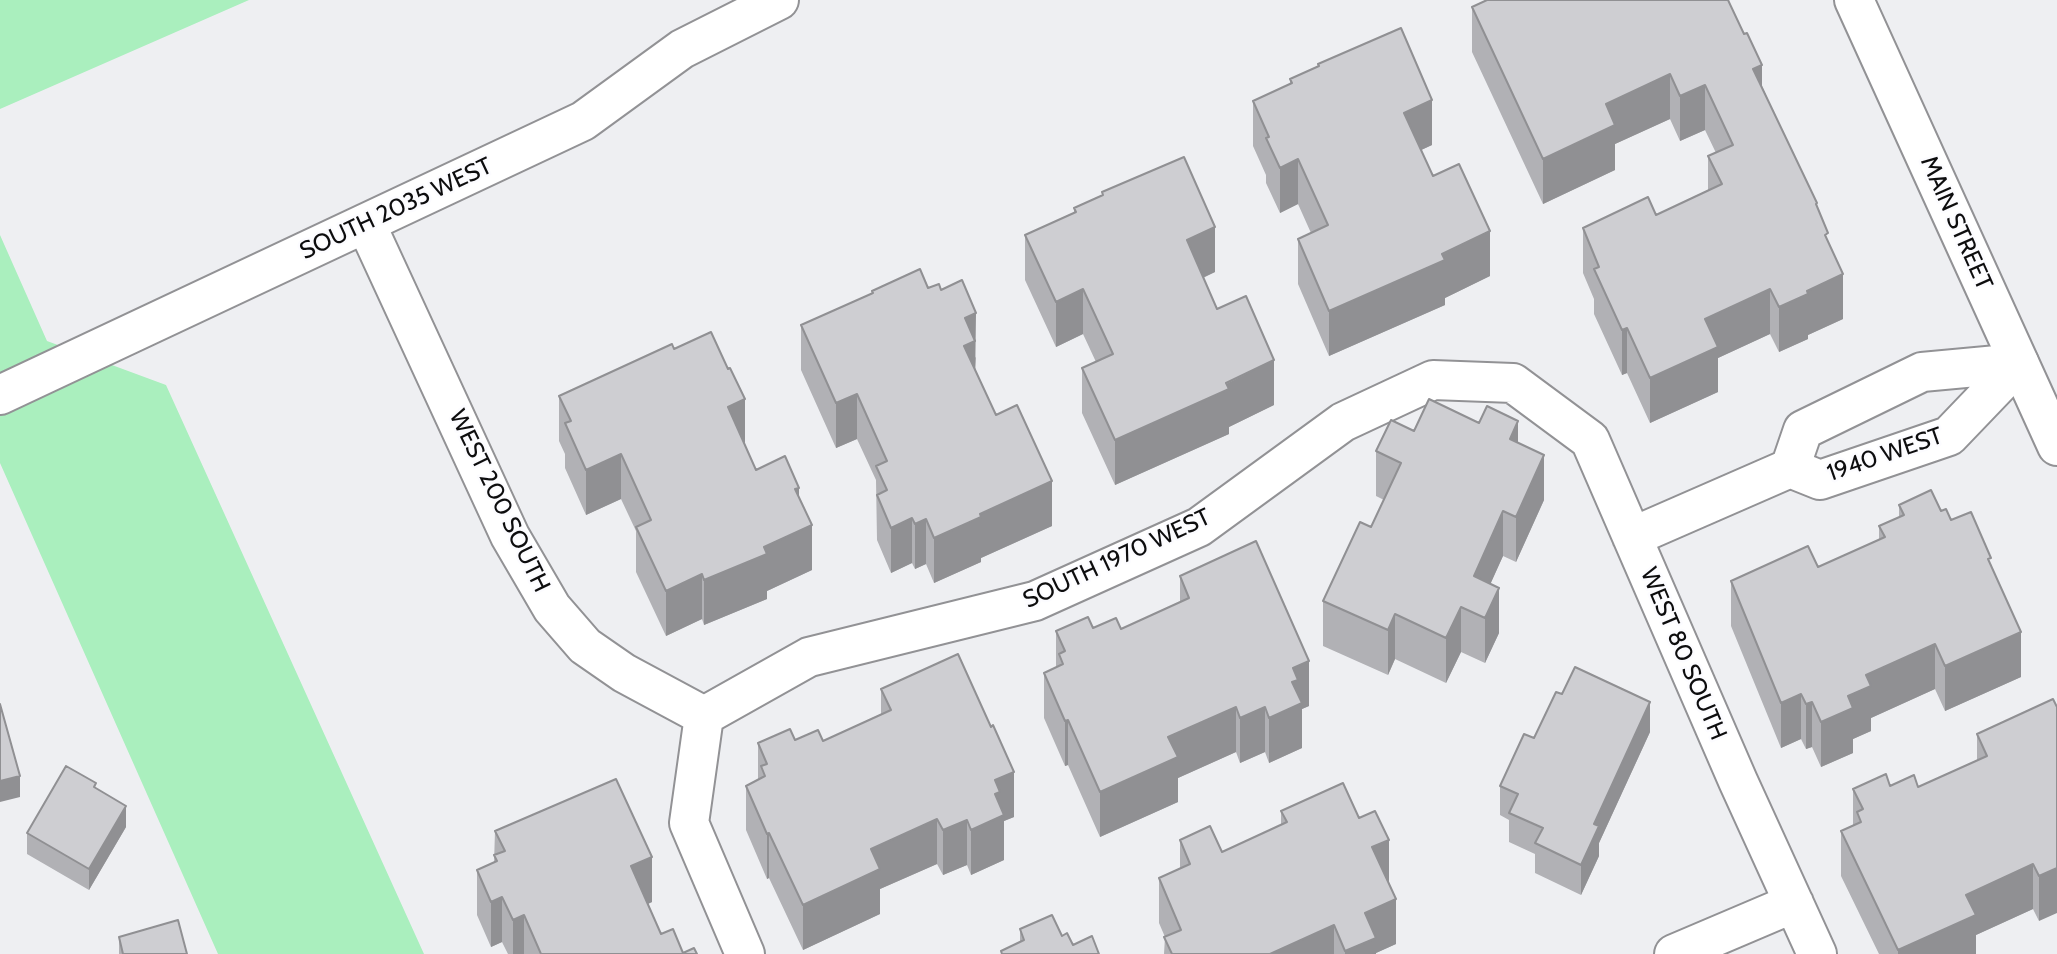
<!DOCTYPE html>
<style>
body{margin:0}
canvas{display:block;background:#eeeff2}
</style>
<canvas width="2057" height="954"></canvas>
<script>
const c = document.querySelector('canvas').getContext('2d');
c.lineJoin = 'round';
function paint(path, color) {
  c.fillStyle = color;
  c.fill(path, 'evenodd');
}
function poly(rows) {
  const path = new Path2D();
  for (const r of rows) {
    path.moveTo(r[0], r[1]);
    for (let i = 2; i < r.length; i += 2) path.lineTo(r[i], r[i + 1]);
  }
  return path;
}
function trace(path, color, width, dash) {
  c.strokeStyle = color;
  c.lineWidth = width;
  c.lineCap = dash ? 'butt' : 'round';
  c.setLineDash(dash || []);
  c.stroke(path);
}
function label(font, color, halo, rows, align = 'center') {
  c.font = font + ' Cabin,sans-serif';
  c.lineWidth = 5;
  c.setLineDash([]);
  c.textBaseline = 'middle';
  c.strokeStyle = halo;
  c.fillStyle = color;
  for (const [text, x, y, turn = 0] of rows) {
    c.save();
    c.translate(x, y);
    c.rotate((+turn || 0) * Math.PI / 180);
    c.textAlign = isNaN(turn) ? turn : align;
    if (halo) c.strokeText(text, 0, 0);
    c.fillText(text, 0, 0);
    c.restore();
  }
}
paint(poly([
 [0,0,249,0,0,109],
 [0,235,47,341,166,385,424,954,218,954,0,463]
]), '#aaefbe');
const street = poly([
 [366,224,510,536,552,608,585,646,624,673,704,716,689,823,745,954],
 [2019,363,1949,436,1820,480,1790,468,1803,430,1922,372,2019,363],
 [0,395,583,121,682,49,779,0],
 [1632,537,1790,468],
 [704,716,809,657,1035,601,1199,527,1343,422,1433,380,1513,383,1590,440,1738,781,1817,954],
 [1674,954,1794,903]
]);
const secondary = poly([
 [1854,0,2057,446]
]);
trace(street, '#929295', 42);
trace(secondary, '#929295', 42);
trace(street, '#fff', 38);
trace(secondary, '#fff', 38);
paint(poly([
 [1472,7,1762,86,1817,208,1828,243,1843,319,1808,335,1808,339,1779,352,1770,334,1718,358,1718,392,1650,423,1627,373,1622,375,1594,314,1594,299,1583,273,1583,228,1656,215,1708,190,1708,156,1716,153,1705,130,1680,141,1670,119,1615,144,1615,170,1543,204,1472,52],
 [1318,64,1432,145,1421,150,1433,176,1490,276,1445,298,1445,305,1329,356,1298,284,1298,239,1311,233,1298,204,1280,213,1266,183,1266,175,1253,146,1253,101,1290,84,1290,79,1318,67],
 [1102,192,1215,272,1203,278,1217,309,1274,405,1229,427,1229,434,1115,485,1082,413,1082,368,1096,362,1083,334,1056,347,1025,280,1025,235,1074,213,1074,208,1102,195],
 [928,288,976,358,975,370,996,415,1052,526,981,558,981,562,934,583,926,564,915,569,912,563,891,573,877,540,876,480,857,439,836,448,801,370,801,325,872,294,872,291],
 [559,396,744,444,756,470,799,497,812,570,767,591,767,599,704,625,702,619,666,636,636,572,636,531,621,499,586,515,565,468,565,454,559,441],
 [1414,431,1518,443,1544,500,1516,562,1503,556,1490,584,1499,633,1485,663,1461,652,1446,683,1395,659,1388,675,1323,646,1323,601,1371,527,1384,500,1376,496,1376,451],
 [1899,505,1941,511,1951,520,1991,564,2021,677,1945,711,1935,689,1871,718,1871,731,1853,739,1853,753,1821,767,1812,747,1806,749,1801,739,1781,748,1731,626,1731,581,1818,567,1879,540,1879,526,1899,517],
 [1180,576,1309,706,1302,709,1302,748,1269,763,1265,752,1240,763,1236,752,1178,778,1178,802,1100,837,1068,765,1065,766,1044,718,1044,673,1056,667,1056,631,1093,628,1121,629,1180,602],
 [881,689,1014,817,1004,821,1004,860,971,875,967,865,943,875,937,864,880,889,880,914,803,950,769,878,767,879,746,830,746,786,758,780,758,743,795,740,823,741,881,714],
 [2053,699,2039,921,2033,909,1976,935,1976,954,1879,954,1841,876,1841,831,1853,825,1853,789,1890,786,1918,787,1977,760,1977,734],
 [1650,732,1599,843,1599,856,1581,895,1535,873,1535,854,1509,842,1509,820,1500,815,1500,786,1534,738],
 [96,789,126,827,89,890,27,854,27,833],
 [1281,811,1389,884,1396,944,1376,953,1376,954,1164,954,1165,937,1159,923,1159,878,1180,868,1180,840,1222,852,1281,825],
 [495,831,652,902,648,904,661,934,683,953,697,954,508,954,502,942,491,947,477,915,477,870,494,863],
 [1020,929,1062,936,1073,945,1099,954,1001,954,1001,951,1020,942],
 [119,937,187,954,119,954]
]), '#b1b1b5');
paint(poly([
 [1762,65,1762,110,1753,69],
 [1670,74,1670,119,1615,144,1615,170,1543,204,1543,159,1606,104],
 [1705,85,1705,130,1680,141,1680,96],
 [1432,100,1432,145,1404,158,1404,113],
 [1298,159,1298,204,1280,213,1280,168],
 [1215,227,1215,272,1187,285,1187,240],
 [1490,231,1490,276,1445,298,1445,305,1329,356,1329,311],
 [1843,274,1843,319,1808,335,1808,339,1779,352,1779,307,1807,291],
 [1083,289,1083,334,1056,347,1056,302],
 [1770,289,1770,334,1718,358,1718,392,1650,423,1650,378,1705,319],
 [976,313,975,386,964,391,965,318],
 [1627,328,1627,373,1622,375,1622,330],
 [1274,360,1274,405,1229,427,1229,434,1115,485,1115,440],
 [857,394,857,439,836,448,836,403],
 [745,399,745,444,728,407],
 [1518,421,1518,466,1510,439],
 [621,454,621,499,586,515,586,470],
 [1544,455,1544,500,1516,562,1516,517],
 [1052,481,1052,526,981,558,981,562,934,583,934,538,980,514],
 [799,488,799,531,812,525,812,570,767,591,767,599,704,625,704,580,795,489],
 [1503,511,1503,556,1477,614,1474,576],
 [912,518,912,563,891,573,891,528],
 [926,519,926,564,915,569,915,524],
 [702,574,702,619,666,636,666,591],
 [1499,588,1499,633,1485,663,1485,618],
 [1461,607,1461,652,1446,683,1446,638],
 [1395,614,1395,659,1388,675,1388,630],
 [2021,632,2021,677,1945,711,1945,666],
 [1935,644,1935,689,1871,718,1871,731,1853,739,1853,753,1821,767,1821,722,1866,675],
 [1309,661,1309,706,1302,709,1302,748,1269,763,1269,718,1293,668],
 [1801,694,1801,739,1781,748,1781,703],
 [1650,702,1650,732,1599,843,1599,856,1581,895,1581,865,1594,824],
 [1812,702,1812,747,1806,749,1806,704],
 [1236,707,1236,752,1178,778,1178,802,1100,837,1100,792,1168,737],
 [1265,707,1265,752,1240,763,1240,718],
 [1068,720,1068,765,1065,766,1065,721],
 [1014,772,1014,817,1004,821,1004,860,971,875,971,830,995,780],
 [20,776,20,797,0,802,0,781],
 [126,806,126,827,89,890,89,869],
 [937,819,937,864,880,889,880,914,803,950,803,905,871,849],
 [967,820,967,865,943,875,943,830],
 [769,833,769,878,767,879,767,834],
 [1389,840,1389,885,1372,847],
 [652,857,652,902,631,911,631,866],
 [2033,864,2033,909,1976,935,1976,954,1898,954,1898,950,1966,895],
 [2057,868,2057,913,2039,921,2039,876],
 [502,897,502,942,491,947,491,902],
 [1396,899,1396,944,1376,953,1376,954,1345,954,1345,951,1365,913],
 [524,915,524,954,513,954,513,920],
 [1334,925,1334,954,1270,954]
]), '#909093');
const building = poly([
 [1487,0,1728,0,1744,34,1747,33,1762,65,1753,69,1817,203,1816,204,1828,233,1825,235,1843,274,1807,291,1808,294,1779,307,1770,289,1705,319,1718,347,1650,378,1627,328,1622,330,1594,269,1599,267,1583,228,1648,197,1656,215,1722,184,1708,156,1733,145,1705,85,1680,96,1670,74,1606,104,1615,125,1543,159,1472,7,1487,0],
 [1401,28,1432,100,1404,113,1433,176,1459,164,1490,231,1442,254,1445,260,1329,311,1298,239,1328,225,1298,159,1280,168,1266,138,1269,137,1253,101,1292,83,1290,79,1319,66,1318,64,1401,28],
 [1184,157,1215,227,1187,240,1217,309,1246,296,1274,360,1226,383,1229,389,1115,440,1082,368,1113,354,1083,289,1056,302,1025,235,1076,212,1074,208,1103,195,1102,192,1184,157],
 [920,269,928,288,939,284,941,290,962,280,976,313,965,318,975,341,964,346,996,415,1017,405,1052,481,980,514,981,517,934,538,926,519,915,524,912,518,891,528,877,495,887,490,876,466,887,461,857,394,836,403,801,325,873,293,872,291,920,269],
 [711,332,728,369,730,368,745,399,728,407,756,470,785,456,799,488,795,489,812,525,764,547,767,554,704,580,702,574,666,591,636,527,651,520,621,454,586,470,565,423,571,421,559,396,672,344,674,349,711,332],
 [1429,399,1479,423,1487,406,1518,421,1510,439,1544,455,1516,517,1503,511,1474,576,1499,588,1485,618,1461,607,1446,638,1395,614,1388,630,1323,601,1360,522,1371,527,1401,463,1376,451,1391,420,1414,431,1429,399],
 [1931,490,1941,511,1946,509,1951,520,1971,512,1991,558,1988,559,2021,632,1945,666,1935,644,1866,675,1871,686,1848,696,1853,708,1821,722,1812,702,1806,704,1801,694,1781,703,1731,581,1808,546,1818,567,1885,537,1879,526,1904,515,1899,505,1931,490],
 [1256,541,1309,661,1293,668,1298,680,1292,682,1302,703,1269,718,1265,707,1240,718,1236,707,1168,737,1178,757,1100,792,1068,720,1065,721,1044,673,1063,664,1059,654,1065,651,1056,631,1088,617,1093,628,1116,618,1121,629,1189,598,1180,576,1256,541],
 [958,654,991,727,993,725,1014,772,995,780,1000,792,995,794,1004,815,971,830,967,820,943,830,937,819,871,849,880,869,803,905,769,833,767,834,746,786,765,776,761,766,767,764,758,743,790,729,795,740,818,730,823,741,891,710,881,689,958,654],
 [1575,667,1650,702,1594,824,1599,826,1581,865,1535,843,1543,828,1509,813,1518,794,1500,786,1524,734,1534,738,1556,692,1562,694,1575,667],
 [2053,699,2057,707,2057,868,2039,876,2033,864,1966,895,1976,915,1898,950,1841,831,1861,822,1857,812,1863,809,1853,789,1886,774,1890,786,1914,775,1918,787,1987,756,1977,734,2053,699],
 [0,704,20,776,0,781,0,704],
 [66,766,96,783,94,787,126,806,89,869,27,833,66,766],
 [616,779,652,857,631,866,661,934,673,929,683,953,694,948,697,954,541,954,524,915,513,920,502,897,491,902,477,870,497,861,494,855,505,851,495,831,616,779],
 [1343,783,1359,818,1375,811,1389,840,1372,847,1396,899,1365,913,1376,938,1345,951,1334,925,1270,954,1172,954,1164,937,1181,930,1159,878,1190,864,1180,840,1210,826,1222,852,1287,822,1281,811,1343,783],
 [1052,915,1062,936,1067,933,1073,945,1092,936,1099,954,1002,954,1001,951,1024,940,1020,929,1052,915],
 [178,920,187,954,123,954,119,937,178,920]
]);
paint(building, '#ceced2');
trace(building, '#909093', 2);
label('24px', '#0d0d0e', '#fcfcff', [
 ["SOUTH 2035 WEST",396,209,-25],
 ["MAIN STREET",1956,223,66],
 ["1940 WEST",1885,455,-19],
 ["WEST 200 SOUTH",499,501,64],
 ["SOUTH 1970 WEST",1117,559,-25],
 ["WEST 80 SOUTH",1683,654,67]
]);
</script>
